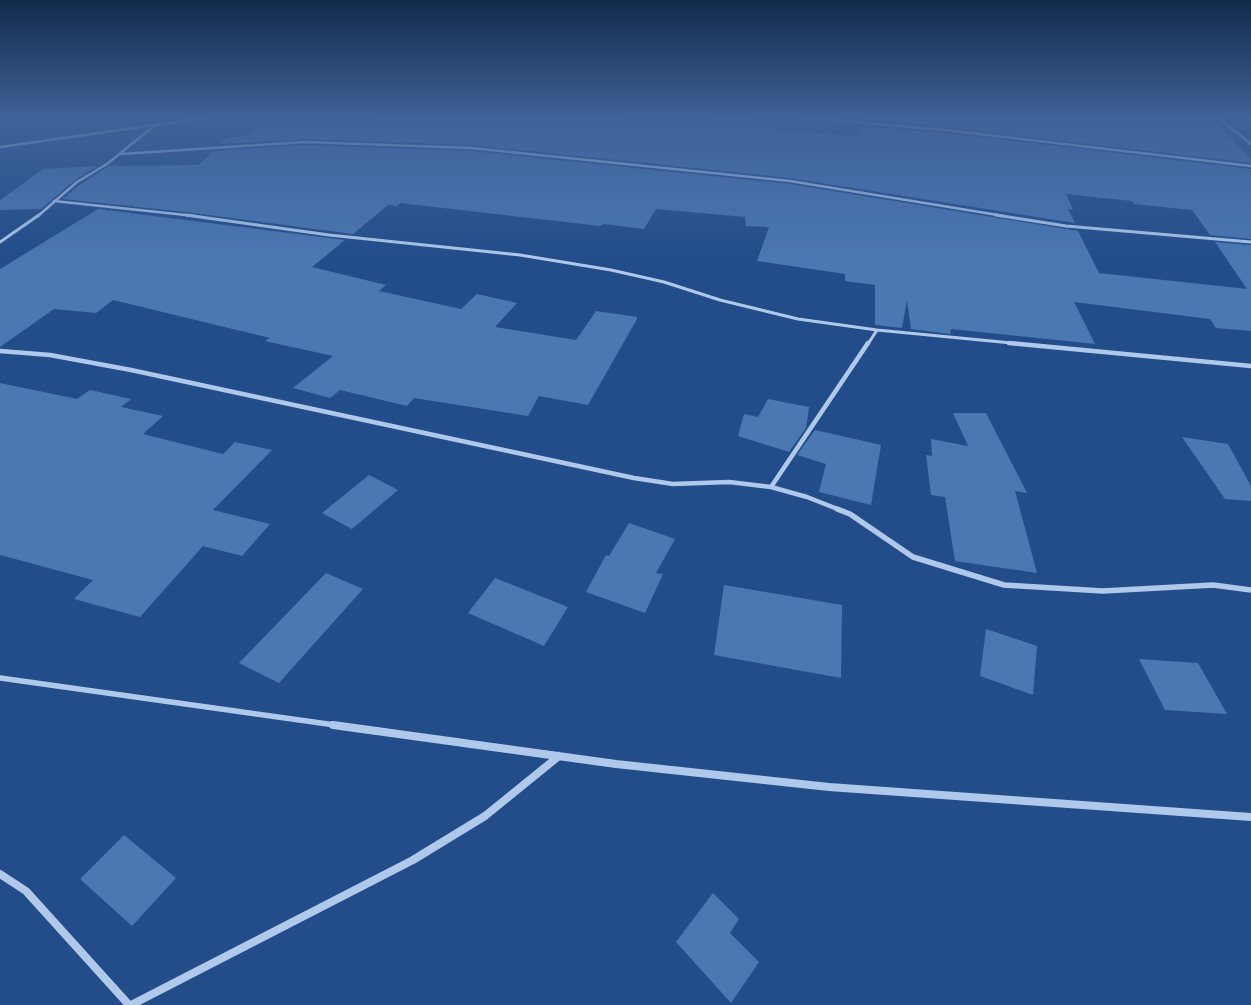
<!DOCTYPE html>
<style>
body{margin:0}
canvas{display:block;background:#234d8a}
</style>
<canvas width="1251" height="1005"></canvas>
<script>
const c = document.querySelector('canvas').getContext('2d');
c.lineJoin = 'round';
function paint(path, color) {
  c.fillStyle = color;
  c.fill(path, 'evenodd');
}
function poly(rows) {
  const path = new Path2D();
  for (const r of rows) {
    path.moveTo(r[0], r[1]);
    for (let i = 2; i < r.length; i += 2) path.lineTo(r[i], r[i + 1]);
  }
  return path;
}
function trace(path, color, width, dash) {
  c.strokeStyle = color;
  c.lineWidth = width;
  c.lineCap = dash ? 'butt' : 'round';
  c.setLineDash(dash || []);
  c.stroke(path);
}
paint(poly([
 [409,117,597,117,705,126,708,120,716,121,719,117,770,121,767,128,860,137,861,126,954,134,1251,169,1251,239,1210,235,1192,210,1134,204,1132,201,1066,194,1073,210,1068,209,1075,223,790,178,471,145,305,139,220,144,228,137,245,136,260,125,315,127,319,122,376,122,377,119],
 [861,117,1210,117,1251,159,1251,163,954,128,861,119],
 [305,145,471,151,790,184,1078,231,1099,273,1247,289,1215,242,1251,245,1251,331,1216,328,1210,319,1074,302,1095,344,951,329,950,334,911,329,907,300,902,328,875,325,875,285,845,281,845,274,757,261,769,227,746,226,745,217,656,209,644,229,604,224,600,226,400,203,397,206,388,205,353,234,186,212,63,199,79,185,109,166,199,165,213,151],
 [97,166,75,180,41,209,0,210,0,200,43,169],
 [98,209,345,240,312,267,386,285,379,291,461,309,477,294,517,303,495,327,576,340,596,311,637,317,637,319,588,405,539,396,528,416,414,398,407,406,340,390,330,398,293,388,333,356,265,341,270,338,113,300,96,313,54,309,0,347,0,269],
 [0,383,77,399,90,390,131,399,121,407,163,416,143,434,223,454,235,442,272,450,213,510,270,524,242,556,203,546,140,617,74,599,93,580,0,555],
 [768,399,809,407,806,428,789,452,738,436,744,414,758,417],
 [953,413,986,413,1027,493,1015,491,1037,573,955,561,945,497,931,495,926,455,932,456,931,439,968,446],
 [815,430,881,445,871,505,819,492,826,464,797,455],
 [1182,437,1228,444,1251,486,1251,501,1225,499],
 [369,475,398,490,352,529,322,513],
 [629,523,675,539,656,573,663,574,645,613,586,592,606,555,609,556],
 [326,573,363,589,279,683,239,663],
 [495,578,568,607,544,646,468,613],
 [724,585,842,605,841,678,714,655],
 [986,629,1037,646,1033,695,980,676],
 [1139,659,1198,663,1227,714,1165,710],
 [124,835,176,878,132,926,80,879],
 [713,893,739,919,730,933,759,962,731,1003,676,942]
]), '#4b77b2');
trace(poly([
 [799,117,954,131,1251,166],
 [1217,117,1251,144],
 [0,147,211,117],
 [121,154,305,142,471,148,790,181,1004,216],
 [54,201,195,216],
 [38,216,77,182,107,164,155,125]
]), '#b0c9ea', 2.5);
trace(poly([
 [186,215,329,235,520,255,611,270,664,282,720,300,798,319,877,330,1022,344],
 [996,215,1066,226,1251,242],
 [0,242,39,215],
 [868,344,877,330]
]), '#b0c9ea', 3);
trace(poly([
 [1009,343,1251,366],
 [0,351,50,355,131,370,634,478,673,484,729,482,771,487,807,497,840,510],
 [771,487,868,343]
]), '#b0c9ea', 4.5);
trace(poly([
 [837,509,850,514,913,557,1004,585,1103,591,1213,585,1251,590],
 [0,678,342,726]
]), '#b0c9ea', 5.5);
trace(poly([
 [333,725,616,764,829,787,1251,817],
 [0,874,26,891,129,1005],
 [131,1005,413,860,485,816,559,756]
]), '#b0c9ea', 8);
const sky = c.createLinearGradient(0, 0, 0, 257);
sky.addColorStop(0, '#132a4c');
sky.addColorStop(0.46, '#3f6298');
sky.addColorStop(1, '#3f629800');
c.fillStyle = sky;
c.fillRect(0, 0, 1251, 257);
</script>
